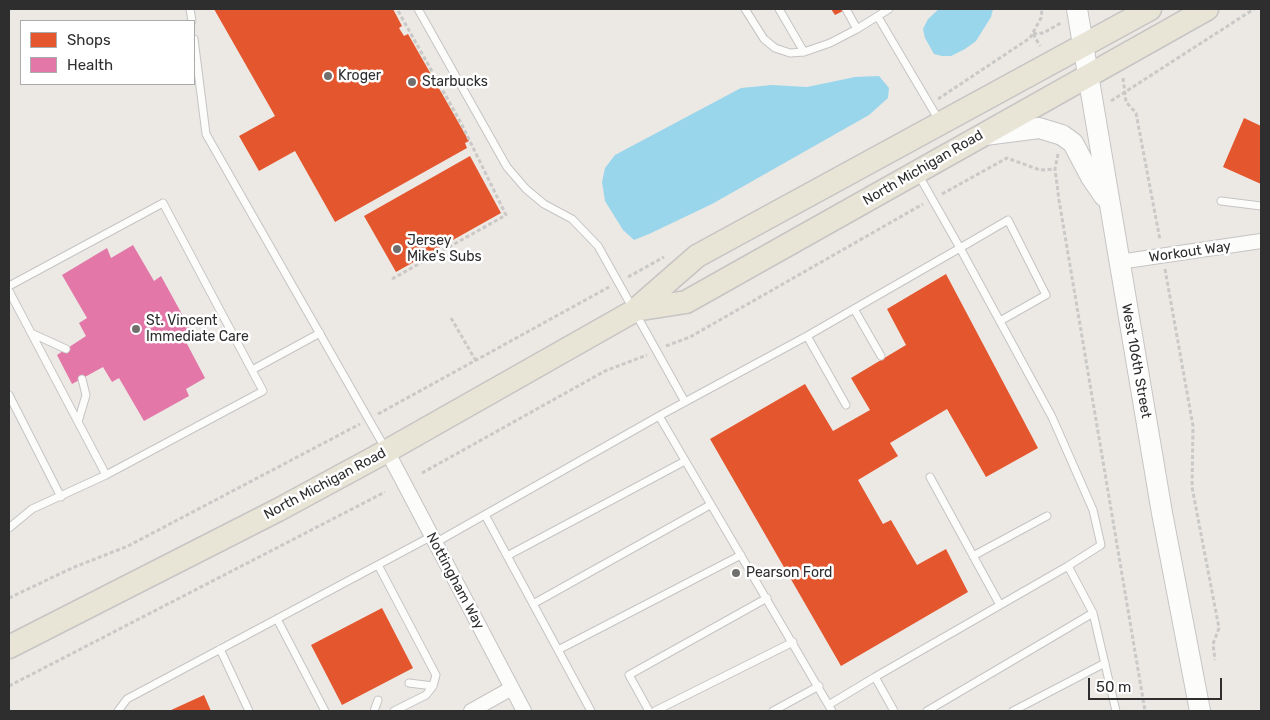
<!DOCTYPE html>
<style>
body{margin:0}
#map{position:relative;width:1270px;height:720px;overflow:hidden;background:#ece8e4;font-family:Rubik,sans-serif}
canvas{display:block}
.frame{position:absolute;inset:0;border:10px solid #2e2e2e;pointer-events:none}
.legend{position:absolute;left:20px;top:20px;width:175px;height:65px;box-sizing:border-box;background:#fff;border:1px solid #ababab;margin:0;padding:6px 9px;list-style:none;font-size:15px;color:#2e2e2e}
.legend li{display:flex;align-items:center;gap:10px;height:25px}
.legend b{width:25px;border:1px solid #ababab}
.scale{position:absolute;left:1088px;top:678px;width:134px;height:22px;box-sizing:border-box;border:2px solid #2e2e2e;border-top:0;padding-left:6px;font-size:15px;line-height:18px;white-space:nowrap;color:#2e2e2e;-webkit-text-stroke:4px #fff;paint-order:stroke}
</style>
<div id="map">
<canvas width="1270" height="720"></canvas>
<div class="frame"></div>
<ul class="legend">
<li><b style="height:14px;background:#e4572e"></b>Shops</li>
<li><b style="height:14px;background:#e377a8"></b>Health</li>
</ul>
<div class="scale">50 m</div>
</div>
<script>
const c = document.querySelector('canvas').getContext('2d');
c.lineJoin = 'round';
function paint(path, color) {
  c.fillStyle = color;
  c.fill(path, 'evenodd');
}
function poly(rows) {
  const path = new Path2D();
  for (const r of rows) {
    path.moveTo(r[0], r[1]);
    for (let i = 2; i < r.length; i += 2) path.lineTo(r[i], r[i + 1]);
  }
  return path;
}
function trace(path, color, width, dash) {
  c.strokeStyle = color;
  c.lineWidth = width;
  c.lineCap = dash ? 'butt' : 'round';
  c.setLineDash(dash || []);
  c.stroke(path);
}
function label(font, color, halo, rows, align = 'center') {
  c.font = font + ' Rubik,sans-serif';
  c.lineWidth = 5;
  c.setLineDash([]);
  c.textBaseline = 'middle';
  c.strokeStyle = halo;
  c.fillStyle = color;
  for (const [text, x, y, turn = 0] of rows) {
    c.save();
    c.translate(x, y);
    c.rotate((+turn || 0) * Math.PI / 180);
    c.textAlign = isNaN(turn) ? turn : align;
    if (halo) c.strokeText(text, 0, 0);
    c.fillText(text, 0, 0);
    c.restore();
  }
}
paint(poly([
 [939,9,993,9,991,17,976,41,965,49,951,56,942,56,934,54,925,38,923,29,928,19],
 [879,76,889,88,888,98,869,115,712,204,649,234,634,240,623,230,605,201,602,182,605,168,615,155,741,88,772,85,807,87,855,77]
]), '#99d6ec');
paint(poly([
 [214,9,393,9,402,26,399,28,404,36,408,34,469,141,465,143,467,148,335,222,295,151,259,171,239,136,275,116],
 [831,9,847,9,835,15],
 [1244,118,1261,126,1261,184,1223,167],
 [470,156,501,213,396,272,364,216],
 [946,274,1038,448,986,477,947,409,890,443,898,456,858,480,883,524,891,520,917,565,946,549,968,592,841,666,710,439,805,384,833,431,870,410,851,378,906,345,887,309],
 [382,608,413,668,342,705,311,645],
 [204,695,211,711,169,711]
]), '#e4572e');
paint(poly([
 [133,245,154,281,161,276,194,336,186,342,205,378,186,389,189,396,144,421,119,378,112,382,103,367,72,384,57,355,86,336,79,323,87,318,62,275,107,248,111,258]
]), '#e377a8');
const lane = poly([
 [190,9,192,21],
 [418,9,507,167,526,189,544,204,572,219,598,246,685,402],
 [745,9,764,39,775,48,790,53,804,52,830,43,857,29,889,9],
 [779,9,804,52],
 [846,9,857,29],
 [878,17,940,122],
 [194,39,206,134,385,448],
 [918,174,960,248,1008,220,1046,295,1000,321],
 [1221,201,1261,206],
 [9,286,163,203,263,391,106,475,32,509,9,528],
 [9,291,106,475],
 [854,309,881,356],
 [31,333,66,349],
 [807,336,846,405],
 [252,370,320,333],
 [9,395,61,497],
 [659,416,832,711],
 [78,422,86,395,82,379],
 [930,477,1000,605],
 [485,515,591,711],
 [435,543,659,416,807,336,960,248,1052,417,1093,510,1101,545,1068,566,1093,613,927,711],
 [507,556,685,461],
 [973,556,1047,516],
 [378,565,436,675,433,686,426,695,394,711],
 [533,604,710,505],
 [1093,613,1116,711],
 [277,619,325,711],
 [220,649,249,711],
 [558,650,741,555],
 [875,677,1068,566],
 [409,683,433,686],
 [830,704,875,677,894,711],
 [118,711,127,699,432,536],
 [374,711,378,700],
 [649,711,629,675,767,598],
 [655,711,793,642],
 [773,711,819,686],
 [1013,711,1105,663]
]);
const street = poly([
 [1119,262,1261,241],
 [387,451,524,711],
 [471,711,512,688]
]);
const secondary = poly([
 [1077,9,1162,513,1200,711],
 [985,135,1039,128,1062,135,1073,143,1091,177,1104,196]
]);
const primary = poly([
 [635,310,686,302,1207,9],
 [9,647,278,510,387,451,634,311,697,256,1150,9]
]);
trace(lane, '#c5c4c5', 9);
trace(street, '#c5c4c5', 16);
trace(secondary, '#c5c4c5', 22);
trace(primary, '#c6c5c4', 25);
trace(poly([
 [1033,34,1040,46],
 [1033,34,1043,33,1061,23],
 [1123,78,1126,102,1136,113,1160,240],
 [938,99,1030,38,1041,18,1042,9],
 [1111,101,1254,9],
 [1058,154,1055,169,1059,200,1145,711],
 [942,194,1007,158,1040,170,1055,169],
 [1165,269,1193,426,1192,487,1219,628,1213,644,1215,660],
 [628,277,664,257],
 [392,279,506,215,461,123,397,9],
 [451,318,476,361],
 [666,346,690,337,923,204],
 [378,414,609,287],
 [422,473,605,371,647,355],
 [9,598,72,568,128,546,360,424],
 [9,686,385,492]
]), '#c9c9c8', 3, [4, 2.5]);
trace(lane, '#fcfcfb', 7);
trace(street, '#fcfcfb', 14);
trace(secondary, '#fcfcfb', 20);
trace(primary, '#e8e4d6', 22);
for (const [x, y, r, color] of [
 [328,76,5,"#706f6e"],
 [412,82,5,"#706f6e"],
 [397,249,5,"#706f6e"],
 [136,329,5,"#706f6e"],
 [736,573,5,"#706f6e"]
]) {
  const dot = new Path2D();
  dot.arc(x, y, r, 0, 2 * Math.PI);
  c.fillStyle = color;
  c.fill(dot);
  trace(dot, '#fff', 2);
}
label('14px', '#2e2e2e', '#fff', [
 ["Kroger",338,76],
 ["Starbucks",422,82],
 ["Jersey",407,241],
 ["Mike's Subs",407,257],
 ["St. Vincent",146,321],
 ["Immediate Care",146,337],
 ["Pearson Ford",746,573]
], 'left');
label('14px', '#2e2e2e', '#fff', [
 ["North Michigan Road",923,168,-30],
 ["Workout Way",1190,252,-8],
 ["West 106th Street",1136,361,80],
 ["North Michigan Road",325,484,-28],
 ["Nottingham Way",455,581,62]
]);
</script>
